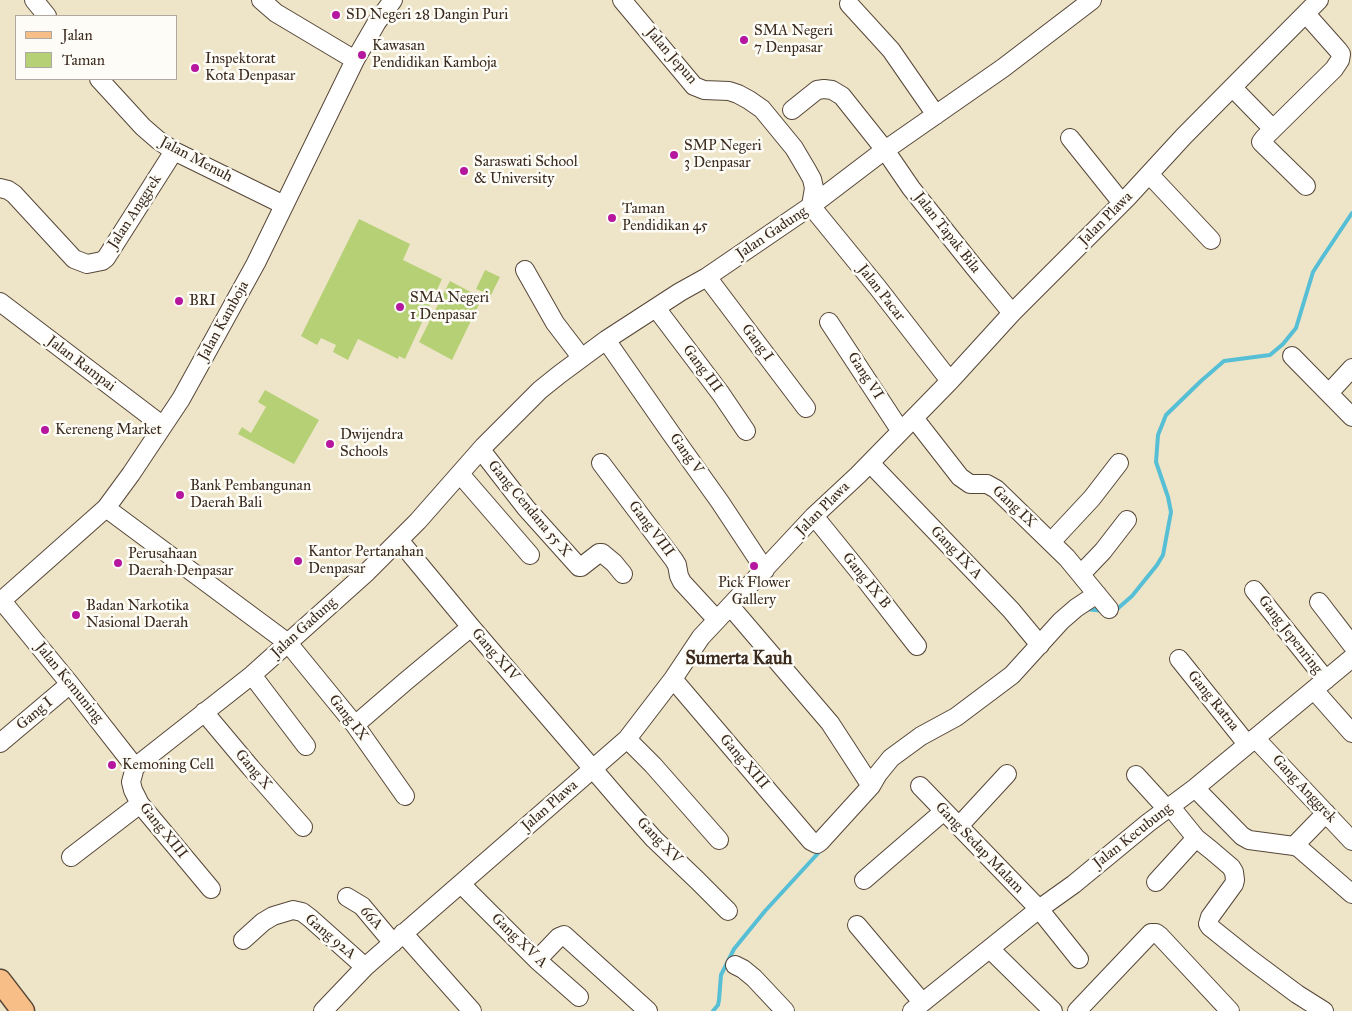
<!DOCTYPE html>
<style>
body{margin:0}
#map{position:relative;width:1352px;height:1011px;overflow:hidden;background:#eee5c8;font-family:"IM FELL Great Primer",serif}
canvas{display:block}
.legend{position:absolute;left:15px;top:15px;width:162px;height:65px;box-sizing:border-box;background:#fdfcf7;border:1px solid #afa8a0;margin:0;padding:6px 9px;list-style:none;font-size:15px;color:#3b2a1e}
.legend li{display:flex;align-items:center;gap:10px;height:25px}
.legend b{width:25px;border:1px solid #afa8a0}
</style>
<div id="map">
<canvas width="1352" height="1011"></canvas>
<ul class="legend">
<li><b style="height:6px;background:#f7be87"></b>Jalan</li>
<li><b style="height:14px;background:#b6d075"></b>Taman</li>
</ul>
</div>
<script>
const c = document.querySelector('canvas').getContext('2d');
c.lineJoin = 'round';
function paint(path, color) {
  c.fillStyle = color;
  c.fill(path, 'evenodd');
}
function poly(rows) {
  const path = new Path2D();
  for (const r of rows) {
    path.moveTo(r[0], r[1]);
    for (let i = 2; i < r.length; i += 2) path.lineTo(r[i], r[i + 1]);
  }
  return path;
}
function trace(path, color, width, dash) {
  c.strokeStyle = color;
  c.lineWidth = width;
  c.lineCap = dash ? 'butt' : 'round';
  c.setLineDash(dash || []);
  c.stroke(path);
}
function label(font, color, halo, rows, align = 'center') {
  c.font = font + ' "IM FELL Great Primer",serif';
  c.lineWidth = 5;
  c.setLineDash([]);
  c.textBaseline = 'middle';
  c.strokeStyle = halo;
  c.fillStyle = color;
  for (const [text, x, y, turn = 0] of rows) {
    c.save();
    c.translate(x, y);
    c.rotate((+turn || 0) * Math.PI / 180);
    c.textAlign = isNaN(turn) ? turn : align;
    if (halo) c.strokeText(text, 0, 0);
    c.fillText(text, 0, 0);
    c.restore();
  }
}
paint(poly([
 [359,219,410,244,403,260,442,279,405,359,399,356,398,359,358,339,348,360,333,352,336,345,321,338,317,345,301,336],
 [485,270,500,277,491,295,476,289],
 [450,281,482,298,452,360,419,342],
 [265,390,319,420,294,464,238,434,242,427,251,433,266,407,258,402]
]), '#b6d075');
trace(poly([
 [1086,609,1104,611],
 [1113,611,1116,610,1132,596,1157,565,1163,555,1171,512,1168,497,1156,462,1158,435,1166,415,1201,381,1224,361,1270,355,1283,344,1296,328,1313,272,1322,258,1352,213],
 [713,1011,718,1005,719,1000,721,975,734,949,765,911,821,850]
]), '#57bfd5', 4);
const minor = poly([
 [34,0,47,16],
 [261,0,276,13,355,60],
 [622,0,694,86,704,90,729,91,738,94,749,100,762,109,794,148,807,170,812,179,814,188,811,206],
 [849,4,891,50,936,115],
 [99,79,143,127,158,140,174,151,284,205],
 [1233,88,1273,129],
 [792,110,817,90,824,89,832,90,842,96,885,150,911,188,974,267,1012,313],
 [1070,138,1122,203],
 [1149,174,1211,240],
 [1306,186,1261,142,1264,138,1334,69,1340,60,1341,54,1338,50,1306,14],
 [0,188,8,190,14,194,74,259,87,264,102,261,106,258,174,151],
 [811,206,878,288,950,381],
 [525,270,555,323,581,357],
 [707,277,806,408],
 [0,302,163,426],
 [656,308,721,394,746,431],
 [829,322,900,430],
 [606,340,670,432,720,502,765,570],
 [1292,356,1352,417],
 [1329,393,1352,368],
 [914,418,960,477,970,484,987,484,996,489,1067,558,1109,609],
 [481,450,526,508,579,567,581,567,599,553,602,553,614,563,623,574],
 [601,463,674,560,677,565,679,576,682,582,717,620],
 [870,463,1011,610,1040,645],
 [460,474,530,555],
 [106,508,288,643,355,725,405,796],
 [814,516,861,574,917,646],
 [399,540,471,627,623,804,654,839,697,880,728,911],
 [1051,542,1092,498,1119,463],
 [1081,574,1103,551,1127,520],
 [1254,590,1326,680],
 [2,601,70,684,135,767],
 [0,602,106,508,131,474,181,399,256,263,355,60,377,22,393,0],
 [1319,602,1352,645],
 [730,606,830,723,871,786],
 [1179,659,1247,744],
 [252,675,306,746],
 [673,679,811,841,817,844,820,842,871,786,878,774,891,758,921,736,956,717,1012,675,1061,621,1076,608,1097,594],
 [1314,690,1352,733],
 [204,712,251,768,303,827],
 [355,725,406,681,471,627],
 [1255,738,1352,841],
 [627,739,653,765,719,840],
 [0,743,70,684],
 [135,767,252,675,367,572,418,521,484,446,540,390,560,374,606,340,680,292,707,277,811,206,878,155,1003,68,1092,0],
 [135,767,131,782,133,790,140,804,211,889],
 [1136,775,1167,809],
 [920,786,1039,909,1079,959],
 [1195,788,1242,836,1249,840,1294,846],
 [1170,806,1196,838],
 [1326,813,1294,846,1299,848,1352,894],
 [959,826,1007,774],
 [71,857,140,804],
 [864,880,944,811],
 [1156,882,1196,838,1211,850,1231,867,1234,872,1235,880,1234,884,1210,917,1208,924,1210,927,1250,959,1297,994,1324,1011],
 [461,884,537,960,579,997],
 [347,897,362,906,393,943],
 [857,925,922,1002],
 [403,933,472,1011],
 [243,940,263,922,273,916,293,910,302,912,310,918,365,967],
 [990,949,1053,1011],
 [537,960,559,937,564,935,648,1011],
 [735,965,743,969,754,978,785,1011],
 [323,1011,365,967,627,739,673,679,701,637,717,620,814,516,858,475,950,381,1012,313,1127,198,1184,136,1319,0],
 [912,1011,1039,909,1074,884,1148,823,1195,788,1352,658],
 [1077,1011,1151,933,1156,933,1160,936,1230,1011]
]);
const major = poly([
 [0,981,23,1011]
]);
trace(minor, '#564638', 20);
trace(major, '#564638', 25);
trace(minor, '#fff', 18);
trace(major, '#f7be87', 22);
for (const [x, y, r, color] of [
 [336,15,5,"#b5179e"],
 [744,40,5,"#b5179e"],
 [362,55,5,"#b5179e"],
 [195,68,5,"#b5179e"],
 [674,155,5,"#b5179e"],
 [464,171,5,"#b5179e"],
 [612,218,5,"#b5179e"],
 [179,301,5,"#b5179e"],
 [400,307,5,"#b5179e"],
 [45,430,5,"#b5179e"],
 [330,444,5,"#b5179e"],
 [180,495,5,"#b5179e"],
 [298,561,5,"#b5179e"],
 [118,563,5,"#b5179e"],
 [754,566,5,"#b5179e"],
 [76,615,5,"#b5179e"],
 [112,765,5,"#b5179e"]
]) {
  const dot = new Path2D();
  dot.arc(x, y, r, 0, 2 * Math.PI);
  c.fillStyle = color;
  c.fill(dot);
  trace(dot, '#fdfcf7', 2);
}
label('15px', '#3b2a1e', '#fdfcf7', [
 ["SD Negeri 28 Dangin Puri",346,15],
 ["SMA Negeri",754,31],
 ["7 Denpasar",754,48],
 ["Kawasan",372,46],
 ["Pendidikan Kamboja",372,63],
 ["Inspektorat",205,59],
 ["Kota Denpasar",205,76],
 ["SMP Negeri",684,146],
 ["3 Denpasar",684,163],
 ["Saraswati School",474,162],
 ["& University",474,179],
 ["Taman",622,209],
 ["Pendidikan 45",622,226],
 ["SMA Negeri",410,298],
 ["1 Denpasar",410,315],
 ["BRI",189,301],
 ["Kereneng Market",55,430],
 ["Dwijendra",340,435],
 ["Schools",340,452],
 ["Bank Pembangunan",190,486],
 ["Daerah Bali",190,503],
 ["Kantor Pertanahan",308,552],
 ["Denpasar",308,569],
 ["Perusahaan",128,554],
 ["Daerah Denpasar",128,571],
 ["Pick Flower",754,583,"center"],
 ["Gallery",754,600,"center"],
 ["Badan Narkotika",86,606],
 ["Nasional Daerah",86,623],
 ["Kemoning Cell",122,765]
], 'left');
label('15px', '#3b2a1e', '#fdfcf7', [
 ["Jalan Jepun",671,56,49],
 ["Jalan Menuh",196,160,28],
 ["Jalan Anggrek",135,212,-57],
 ["Jalan Plawa",1106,219,-45],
 ["Jalan Gadung",772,233,-34],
 ["Jalan Tapak Bila",947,233,52],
 ["Jalan Pacar",881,293,52],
 ["Jalan Kamboja",224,321,-61],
 ["Gang I",757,343,53],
 ["Jalan Rampai",81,364,37],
 ["Gang III",702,369,53],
 ["Gang VI",865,376,57],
 ["Gang V",686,454,54],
 ["Gang IX",1014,507,43],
 ["Gang Cendana 55 X",529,509,50],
 ["Jalan Plawa",823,509,-45],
 ["Gang VIII",651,529,53],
 ["Gang IX A",956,553,46],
 ["Gang IX B",866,581,51],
 ["Jalan Gadung",304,628,-42],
 ["Gang Jepenring",1290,635,52],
 ["Gang XIV",495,655,49],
 ["Jalan Kemuning",69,683,51],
 ["Gang Ratna",1213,701,51],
 ["Gang I",35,714,-40],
 ["Gang IX",348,718,52],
 ["Gang XIII",744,762,49],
 ["Gang X",253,770,49],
 ["Gang Anggrek",1304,789,47],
 ["Jalan Plawa",550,806,-41],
 ["Gang XIII",163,831,51],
 ["Jalan Kecubung",1133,836,-38],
 ["Gang XV",659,841,46],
 ["Gang Sedap Malam",979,848,46],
 ["66A",371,918,48],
 ["Gang 92A",330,937,40],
 ["Gang XV A",519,941,44]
]);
label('bold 18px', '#3b2a1e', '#fdfcf7', [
 ["Sumerta Kauh",739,660]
]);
</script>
